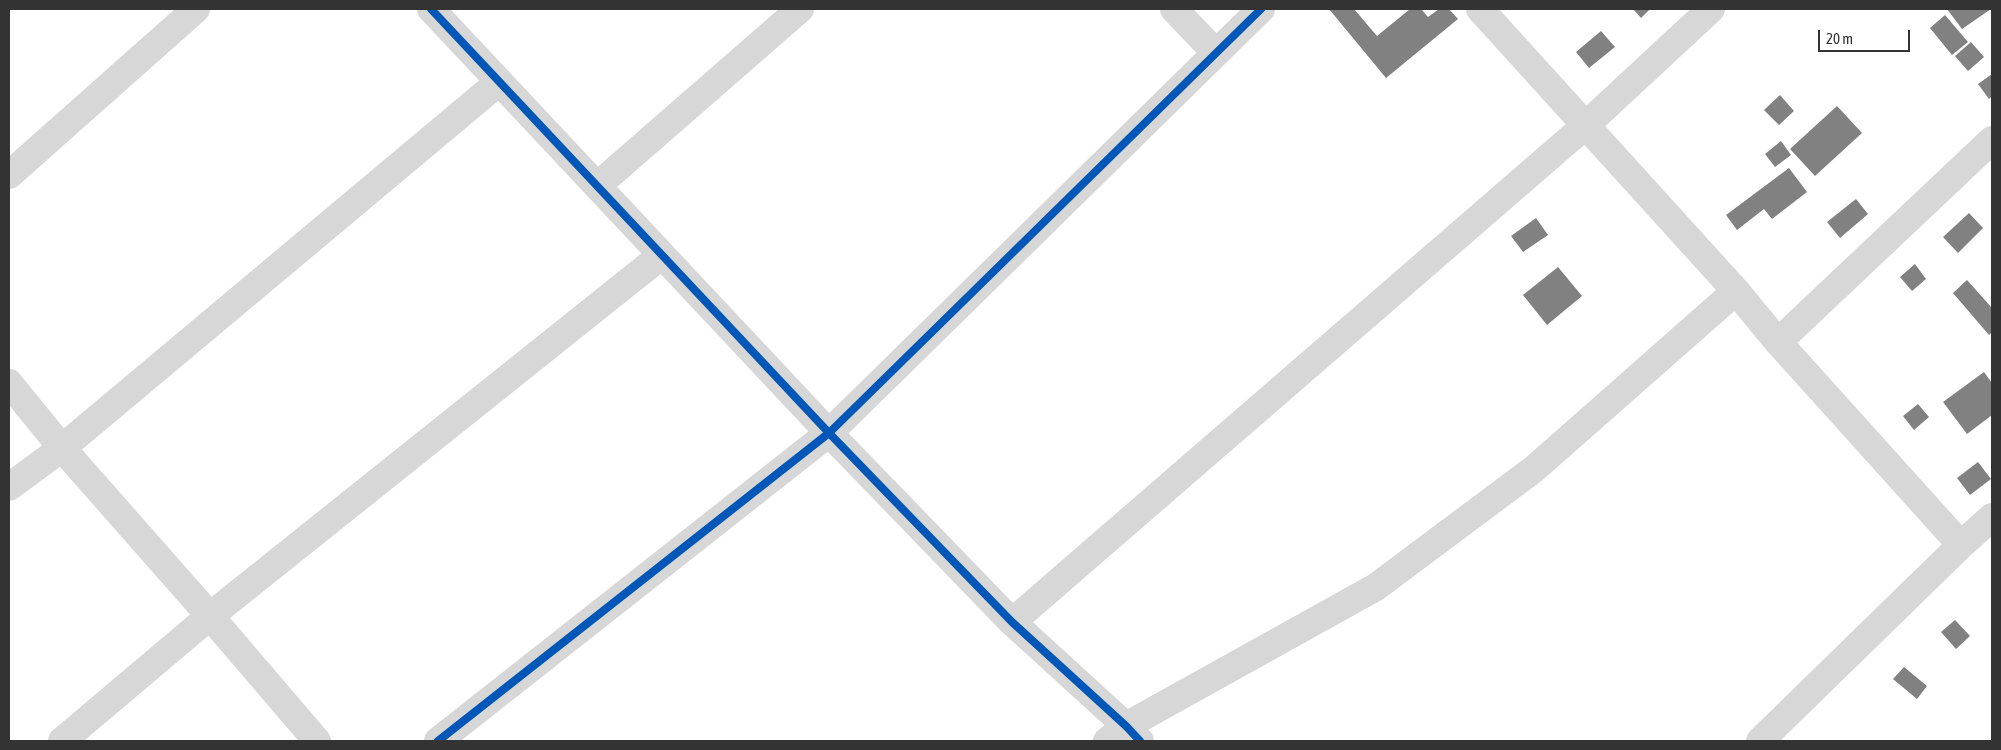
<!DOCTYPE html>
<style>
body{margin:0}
#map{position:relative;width:2001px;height:750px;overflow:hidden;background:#fff;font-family:"Asap Condensed",sans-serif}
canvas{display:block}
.frame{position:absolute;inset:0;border:10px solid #333;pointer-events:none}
.scale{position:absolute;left:1818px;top:30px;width:92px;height:22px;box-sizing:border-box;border:2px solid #333;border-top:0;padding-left:6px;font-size:15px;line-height:18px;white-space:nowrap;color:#333;-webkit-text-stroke:4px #fff;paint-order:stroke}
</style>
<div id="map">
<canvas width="2001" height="750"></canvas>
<div class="frame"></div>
<div class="scale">20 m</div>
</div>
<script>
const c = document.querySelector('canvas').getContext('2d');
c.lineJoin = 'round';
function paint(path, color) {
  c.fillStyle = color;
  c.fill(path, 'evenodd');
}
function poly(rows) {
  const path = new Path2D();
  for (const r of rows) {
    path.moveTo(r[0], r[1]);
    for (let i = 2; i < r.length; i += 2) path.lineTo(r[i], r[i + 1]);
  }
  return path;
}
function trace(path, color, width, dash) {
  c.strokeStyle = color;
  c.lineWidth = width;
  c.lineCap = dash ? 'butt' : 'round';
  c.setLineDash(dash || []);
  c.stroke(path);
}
paint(poly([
 [1329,9,1354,9,1377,36,1410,9,1421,9,1428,17,1439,9,1449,9,1458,19,1386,78],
 [1633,9,1650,9,1641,18],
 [1947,9,1991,9,1962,29],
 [1945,15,1968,42,1952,55,1930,28],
 [1601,31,1615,47,1589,68,1576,52],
 [1971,42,1984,57,1968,71,1955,56],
 [1992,74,1992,96,1989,99,1978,84],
 [1780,95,1794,111,1779,125,1764,110],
 [1837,106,1862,133,1815,176,1790,149],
 [1781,141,1791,155,1775,167,1765,154],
 [1789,168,1807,192,1772,219,1764,209,1737,230,1726,215],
 [1856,199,1868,214,1840,238,1827,222],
 [1969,213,1983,228,1958,253,1943,237],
 [1536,218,1548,235,1523,252,1511,236],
 [1915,264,1926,279,1912,291,1900,277],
 [1558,267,1582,296,1547,325,1523,295],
 [1967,280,1992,308,1992,332,1989,335,1953,293],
 [1984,372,1992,383,1992,415,1967,434,1943,402],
 [1918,404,1929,417,1914,430,1903,416],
 [1978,462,1991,479,1970,495,1957,478],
 [1955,620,1970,636,1956,649,1941,632],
 [1904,667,1927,686,1917,699,1893,679]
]), '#818181');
trace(poly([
 [431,9,829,433,1012,622,1126,726,1140,741],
 [1174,9,1215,52],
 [1480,9,1736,291,1778,342,1961,545],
 [9,175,196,9],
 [597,186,800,9],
 [1778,342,1992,140],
 [9,383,62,448,210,616,317,741],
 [9,487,62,448,499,82],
 [1012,622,1586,125,1711,9],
 [62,741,210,616,662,255],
 [438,741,829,433,1261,9],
 [1107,741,1126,726,1376,587,1534,469,1736,291],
 [1760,741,1961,545,1992,517]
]), '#d7d7d7', 28);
trace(poly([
 [431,9,829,433,1012,622,1126,726,1140,741],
 [438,741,829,433,1261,9]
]), '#0057b8', 8);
</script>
